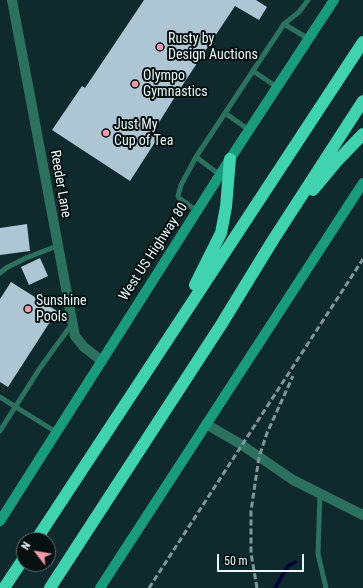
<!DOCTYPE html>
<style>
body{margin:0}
#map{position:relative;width:363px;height:588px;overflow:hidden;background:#0e2a2d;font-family:"Roboto Condensed",sans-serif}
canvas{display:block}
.north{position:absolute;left:16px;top:532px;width:40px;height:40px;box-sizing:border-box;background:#061011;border:1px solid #606c6e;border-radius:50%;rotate:301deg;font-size:11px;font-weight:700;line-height:16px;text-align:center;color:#e8f7f9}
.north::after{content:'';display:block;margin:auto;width:14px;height:18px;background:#f39aaa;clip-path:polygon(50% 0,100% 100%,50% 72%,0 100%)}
.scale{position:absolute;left:217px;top:554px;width:87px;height:18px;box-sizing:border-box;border:2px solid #e8f7f9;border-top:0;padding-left:5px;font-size:12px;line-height:14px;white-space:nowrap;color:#e8f7f9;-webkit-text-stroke:3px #061011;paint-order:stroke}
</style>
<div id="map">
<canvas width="363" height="588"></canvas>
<div class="north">N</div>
<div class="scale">50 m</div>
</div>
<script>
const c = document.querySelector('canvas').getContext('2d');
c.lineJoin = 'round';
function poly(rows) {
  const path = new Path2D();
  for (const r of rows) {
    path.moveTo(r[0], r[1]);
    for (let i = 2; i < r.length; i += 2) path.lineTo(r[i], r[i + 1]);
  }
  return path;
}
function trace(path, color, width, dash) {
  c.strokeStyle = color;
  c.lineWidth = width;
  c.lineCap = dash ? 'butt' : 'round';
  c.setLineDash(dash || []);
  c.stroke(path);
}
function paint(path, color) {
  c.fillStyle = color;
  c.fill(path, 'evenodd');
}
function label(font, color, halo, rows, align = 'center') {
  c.font = font + ' "Roboto Condensed",sans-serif';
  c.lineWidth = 4;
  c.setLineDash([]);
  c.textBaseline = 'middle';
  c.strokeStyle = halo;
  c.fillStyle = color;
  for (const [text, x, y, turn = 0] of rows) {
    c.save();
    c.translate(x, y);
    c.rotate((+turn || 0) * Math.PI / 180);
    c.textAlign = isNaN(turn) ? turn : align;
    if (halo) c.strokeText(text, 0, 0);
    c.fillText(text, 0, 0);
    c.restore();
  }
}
trace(poly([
 [275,588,288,566,295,562]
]), '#04003a', 3.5);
paint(poly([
 [144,0,256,0,267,7,259,20,235,6,178,92,153,132,159,136,130,181,52,130,82,86,85,88],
 [27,224,30,251,0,255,0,228],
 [40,258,48,276,29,285,21,267],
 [11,282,57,311,8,387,0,382,0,299]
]), '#aec5d4');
trace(poly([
 [284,24,309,39],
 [253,71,277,87],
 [225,113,249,130],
 [196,157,220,175],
 [197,211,179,198,178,196,181,185,196,157,284,24,299,12,308,0],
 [0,273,6,268,26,258,57,246],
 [0,397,56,432],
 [0,431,40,368,72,324],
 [320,493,318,554,326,588]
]), '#2c705e', 5);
trace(poly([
 [12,0,75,336,84,347,102,361],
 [206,424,242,445,293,480,363,515]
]), '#2c705e', 10);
trace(poly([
 [0,521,230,159,334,0],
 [100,588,363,183]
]), '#1a9b7d', 10);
trace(poly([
 [313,190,338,160,363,134],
 [195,285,221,233,226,207,230,159],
 [36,540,363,42],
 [4,588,24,558],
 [50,588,221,325,273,240,363,101]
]), '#41d3af', 12);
trace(poly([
 [149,588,363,259],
 [257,588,251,553,251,511,259,457,267,433,293,376]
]), '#819699', 3, [6, 3]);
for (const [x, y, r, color] of [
 [160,47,4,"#f39aaa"],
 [135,84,4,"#f39aaa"],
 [106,133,4,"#f39aaa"],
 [28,309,4,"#f39aaa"]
]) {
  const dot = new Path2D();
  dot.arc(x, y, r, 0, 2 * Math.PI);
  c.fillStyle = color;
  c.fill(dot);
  trace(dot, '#061011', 1.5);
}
label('14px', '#e8f7f9', '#061011', [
 ["Rusty by",168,39],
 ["Design Auctions",168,55],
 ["Olympo",143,76],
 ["Gymnastics",143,92],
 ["Just My",114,125],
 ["Cup of Tea",114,141],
 ["Sunshine",36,301],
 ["Pools",36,317]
], 'left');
label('14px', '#e8f7f9', '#061011', [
 ["Reeder Lane",60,184,80],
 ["West US Highway 80",154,252,-57]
]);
</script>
